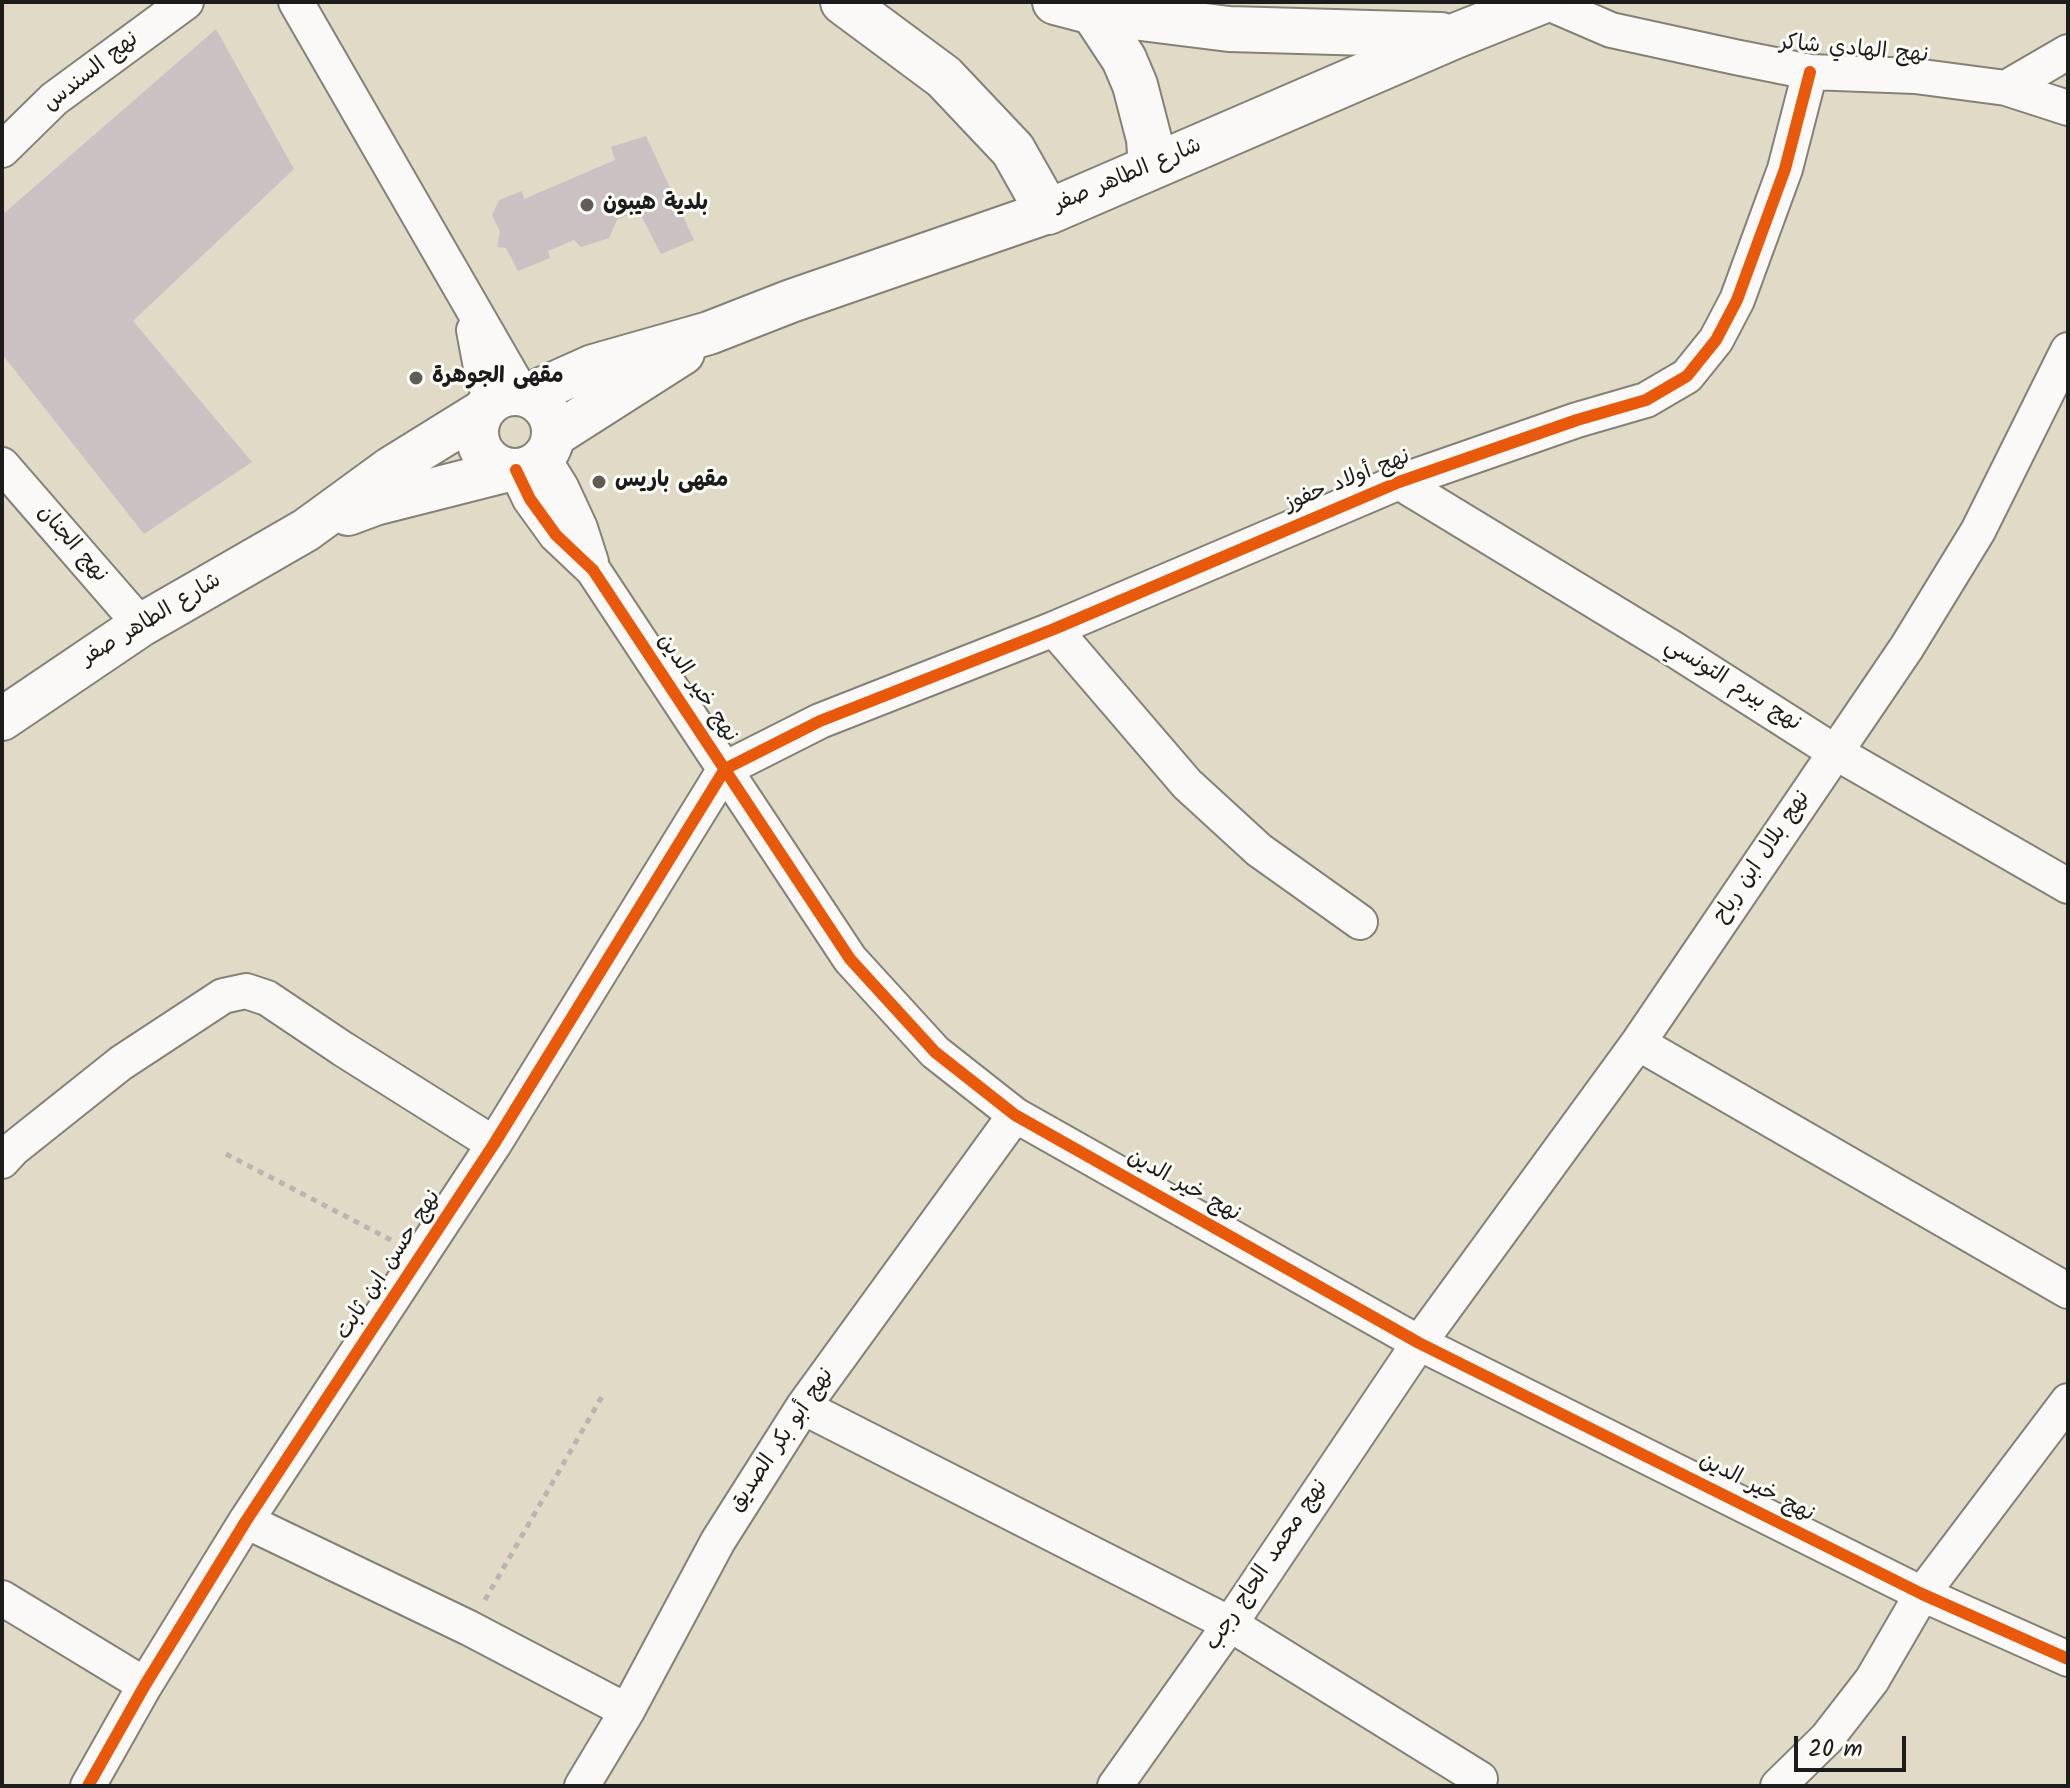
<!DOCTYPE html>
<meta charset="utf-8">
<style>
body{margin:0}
#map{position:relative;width:2070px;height:1788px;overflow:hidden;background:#e1dac7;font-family:Kalam,sans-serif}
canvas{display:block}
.frame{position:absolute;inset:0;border:4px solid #1c1c1c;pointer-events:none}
.scale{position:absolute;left:1794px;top:1736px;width:112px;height:36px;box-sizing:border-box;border:4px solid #1c1c1c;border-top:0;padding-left:10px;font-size:24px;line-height:28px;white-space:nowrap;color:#1c1c1c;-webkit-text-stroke:6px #fdfcf7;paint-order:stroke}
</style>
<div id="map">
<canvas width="2070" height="1788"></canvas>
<div class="frame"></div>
<div class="scale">20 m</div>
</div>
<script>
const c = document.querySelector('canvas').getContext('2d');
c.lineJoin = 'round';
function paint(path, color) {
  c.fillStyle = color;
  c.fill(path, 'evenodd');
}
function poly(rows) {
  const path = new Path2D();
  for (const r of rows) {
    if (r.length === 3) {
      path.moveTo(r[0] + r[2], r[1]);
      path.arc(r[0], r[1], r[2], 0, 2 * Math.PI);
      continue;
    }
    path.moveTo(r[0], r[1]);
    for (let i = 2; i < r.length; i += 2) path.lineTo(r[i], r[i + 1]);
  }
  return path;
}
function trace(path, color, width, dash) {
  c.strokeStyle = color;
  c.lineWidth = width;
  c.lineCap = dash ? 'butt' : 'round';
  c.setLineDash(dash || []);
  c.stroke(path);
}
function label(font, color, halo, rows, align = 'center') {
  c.font = font + ' Kalam,"Playpen Sans Arabic",sans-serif';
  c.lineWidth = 6;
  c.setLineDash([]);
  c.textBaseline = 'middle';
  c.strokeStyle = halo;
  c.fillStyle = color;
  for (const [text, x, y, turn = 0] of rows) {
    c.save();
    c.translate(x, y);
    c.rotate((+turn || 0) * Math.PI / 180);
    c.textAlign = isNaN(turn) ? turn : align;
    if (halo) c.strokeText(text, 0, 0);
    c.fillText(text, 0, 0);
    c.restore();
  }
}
paint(poly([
 [216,29,294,169,133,321,252,462,144,534,2,354,2,215],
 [646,136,694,240,661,254,638,210,617,220,609,238,581,247,574,240,548,251,550,258,518,271,506,248,497,247,500,232,492,215,499,200,522,191,524,199,615,160,611,147]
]), '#ccc1c2');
const minor = poly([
 [296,2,522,394],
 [1546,2,1611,30,1735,57,1810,72,1915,76,2006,88,2068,108],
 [2006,88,2068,52],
 [2,150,54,99,186,2],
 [474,330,483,378,492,401],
 [543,458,561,487,580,528,591,562],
 [2,465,141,625],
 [516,470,530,499,556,535,593,570,850,959,935,1052,1015,1115,1419,1343,1922,1594,2068,1659],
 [1399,482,1672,648,1835,752,2068,886],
 [1054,629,1187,784,1259,850,1360,922],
 [1638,1043,2068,1291],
 [2,1161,13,1149,121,1063,223,996,246,991,267,998,343,1049,494,1144],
 [803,1407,1230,1624,1480,1779],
 [246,1521,469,1628,627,1711],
 [2,1598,145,1685],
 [88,1786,145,1685,246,1521,494,1144,725,769,820,721,1054,629,1399,482,1577,420,1646,400,1687,376,1716,340,1737,300,1785,169,1810,72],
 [582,1786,627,1711,718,1541,803,1407,1015,1115],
 [1115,1786,1230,1624,1419,1343,1638,1043,1907,647,1978,531,2068,350],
 [1778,1786,1827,1738,1872,1680,1922,1594,2068,1401]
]);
const tertiary = poly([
 [515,432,38],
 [528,395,593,366,709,333,791,301,1048,212],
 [553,436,683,353],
 [348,514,375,504,509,470],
 [2,719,141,625,306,530,391,468,483,411]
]);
const secondary = poly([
 [843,2,944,77,1013,150,1048,212,1455,36,1540,2],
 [1055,2,1093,12,1229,29,1441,35],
 [1093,12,1124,59,1135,85,1149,139,1151,167]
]);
trace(minor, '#858177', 38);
trace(tertiary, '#858177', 46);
trace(secondary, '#858177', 48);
trace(poly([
 [226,1154,391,1240],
 [485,1600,604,1393]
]), '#b7b6b3', 5, [6, 6]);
trace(minor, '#faf9f7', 34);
trace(tertiary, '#faf9f7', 42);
trace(secondary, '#faf9f7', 44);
trace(poly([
 [516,470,530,499,556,535,593,570,850,959,935,1052,1015,1115,1419,1343,1922,1594,2068,1659],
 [88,1786,145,1685,246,1521,494,1144,725,769,820,721,1054,629,1399,482,1577,420,1646,400,1687,376,1716,340,1737,300,1785,169,1810,72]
]), '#e8590c', 12);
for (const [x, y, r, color] of [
 [587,205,8,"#615e58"],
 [416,378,8,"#615e58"],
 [599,482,8,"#615e58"]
]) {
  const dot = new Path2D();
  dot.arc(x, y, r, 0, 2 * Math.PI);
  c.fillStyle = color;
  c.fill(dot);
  trace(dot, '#fdfcf7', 3);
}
label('22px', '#1c1c1c', '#fdfcf7', [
 ["نهج الهادي شاكر",1854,51,5],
 ["نهج السندس",92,73,-38],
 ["شارع الطاهر صفر",1128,177,-23],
 ["نهج أولاد حفوز",1348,482,-22],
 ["نهج الجنان",71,545,49],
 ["شارع الطاهر صفر",152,621,-31],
 ["نهج بيرم التونسي",1732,686,32],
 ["نهج خير الدين",696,689,56],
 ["نهج بلال ابن رباح",1763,858,-56],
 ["نهج خير الدين",1183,1187,29],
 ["نهج حسن ابن ثابت",390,1266,-57],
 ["نهج أبو بكر الصديق",783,1441,-56],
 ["نهج خير الدين",1756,1489,27],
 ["نهج محمد الحاج رجب",1268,1566,-56]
]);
label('bold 22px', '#1c1c1c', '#fdfcf7', [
 ["بلدية هيبون",603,205],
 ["مقهى الجوهرة",432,378],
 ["مقهى باريس",615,482]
], 'left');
</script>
